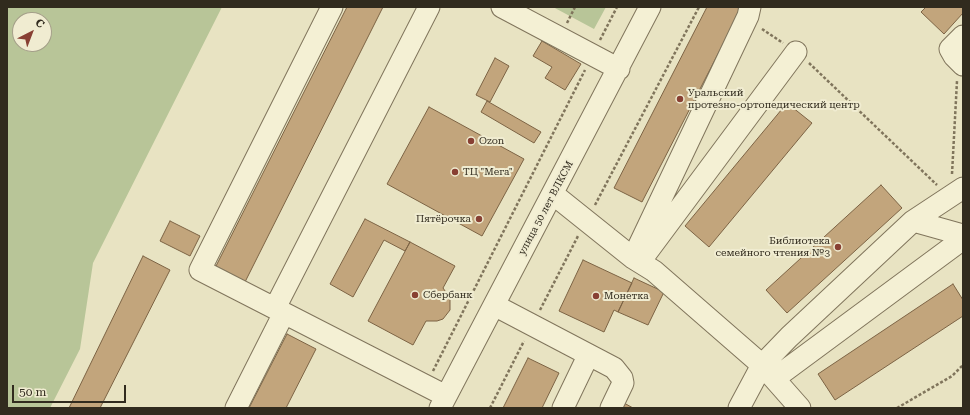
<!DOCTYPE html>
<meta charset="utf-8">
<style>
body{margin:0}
#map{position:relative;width:970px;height:415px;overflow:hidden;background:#e8e3c2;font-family:"Roboto Serif",serif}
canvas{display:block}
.frame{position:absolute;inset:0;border:8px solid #312b1e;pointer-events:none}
.north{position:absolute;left:12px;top:12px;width:40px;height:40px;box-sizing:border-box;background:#f0ecd1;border:1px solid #a49f89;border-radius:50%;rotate:42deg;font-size:11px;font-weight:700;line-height:16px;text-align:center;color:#312b1e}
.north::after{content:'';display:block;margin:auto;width:14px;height:18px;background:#884033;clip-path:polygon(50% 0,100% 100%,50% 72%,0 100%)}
.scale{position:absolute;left:12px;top:385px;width:114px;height:18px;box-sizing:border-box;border:2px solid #312b1e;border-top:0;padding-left:5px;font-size:12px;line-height:14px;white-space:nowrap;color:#312b1e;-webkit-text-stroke:3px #f0ecd1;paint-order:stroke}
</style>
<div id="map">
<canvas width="970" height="415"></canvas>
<div class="frame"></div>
<div class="north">С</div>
<div class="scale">50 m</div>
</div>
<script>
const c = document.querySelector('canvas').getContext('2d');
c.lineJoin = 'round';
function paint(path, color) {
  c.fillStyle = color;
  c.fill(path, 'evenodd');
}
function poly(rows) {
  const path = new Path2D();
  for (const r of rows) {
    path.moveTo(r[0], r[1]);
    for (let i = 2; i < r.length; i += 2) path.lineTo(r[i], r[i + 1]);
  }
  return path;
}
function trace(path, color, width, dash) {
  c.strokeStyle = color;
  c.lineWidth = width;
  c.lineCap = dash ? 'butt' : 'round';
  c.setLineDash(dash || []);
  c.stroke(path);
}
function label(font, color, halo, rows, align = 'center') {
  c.font = font + ' "Roboto Serif",serif';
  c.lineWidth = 4;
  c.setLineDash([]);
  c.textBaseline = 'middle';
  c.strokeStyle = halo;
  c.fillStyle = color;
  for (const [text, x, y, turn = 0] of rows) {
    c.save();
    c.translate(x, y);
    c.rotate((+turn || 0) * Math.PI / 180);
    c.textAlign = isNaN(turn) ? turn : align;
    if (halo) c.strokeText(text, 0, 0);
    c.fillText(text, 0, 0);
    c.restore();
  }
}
paint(poly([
 [7,7,222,7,93,263,80,349,50,408,7,408],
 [20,20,44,20,44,44,20,44],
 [553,7,606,7,594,29]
]), '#b8c598');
const building = poly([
 [347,7,383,7,244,284,214,270,347,7],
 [707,7,736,7,741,9,642,202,614,188,707,7],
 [926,7,963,7,963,13,944,34,921,12,926,7],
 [542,41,581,64,565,90,545,78,552,67,533,56,542,41],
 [495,58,509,66,490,102,476,95,495,58],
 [487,101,541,132,534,143,481,112,487,101],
 [787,103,812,123,709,247,685,226,787,103],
 [429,107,524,159,482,236,387,184,429,107],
 [881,185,902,208,787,313,766,290,881,185],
 [365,219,410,242,405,251,384,240,353,297,330,284,365,219],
 [170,221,200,236,190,256,160,241,170,221],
 [410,242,455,266,443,288,450,298,450,310,443,319,437,321,426,321,413,345,368,321,410,242],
 [143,256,170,270,100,408,69,408,143,256],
 [583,260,632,283,618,312,614,310,604,332,559,311,583,260],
 [634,278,664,292,648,325,618,312,634,278],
 [953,284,963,300,963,316,835,400,818,374,953,284],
 [287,334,316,349,286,408,249,408,287,334],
 [528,358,559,373,542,408,503,408,528,358],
 [624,403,633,408,621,408,624,403]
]);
paint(building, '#c2a57c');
trace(building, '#7c6344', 1);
const minor = poly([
 [332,7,200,270,446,396],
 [502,7,619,69],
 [963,36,950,49,954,56,963,65],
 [553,194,633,258,654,271,762,365,800,408],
 [913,221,963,235],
 [633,258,748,16,750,7],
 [642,259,796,52],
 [494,305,614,368,622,378,623,383,611,408],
 [275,308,429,7],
 [775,378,963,239],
 [236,408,284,313],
 [440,408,650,7],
 [563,408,588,356],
 [739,408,762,365,789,337,913,221,963,188]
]);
trace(minor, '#80755c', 23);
trace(poly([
 [567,23,575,7],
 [762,29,783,43],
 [600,40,617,7],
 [809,63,937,185],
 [952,174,957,81],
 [595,205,699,7],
 [540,310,578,236],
 [433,371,585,70],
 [490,408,524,341],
 [897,408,952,376,963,365]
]), '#80755c', 2.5, [3, 2]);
trace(minor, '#f4f0d4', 21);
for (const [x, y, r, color] of [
 [680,99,4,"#884033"],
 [471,141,4,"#884033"],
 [455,172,4,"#884033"],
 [479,219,4,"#884033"],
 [838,247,4,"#884033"],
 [415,295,4,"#884033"],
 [596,296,4,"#884033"]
]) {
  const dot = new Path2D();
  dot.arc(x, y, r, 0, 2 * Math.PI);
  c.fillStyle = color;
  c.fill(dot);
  trace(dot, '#f0ecd1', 1.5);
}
label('10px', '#312b1e', '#f0ecd1', [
 ["Уральский",688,93],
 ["протезно-ортопедический центр",688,105],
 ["Ozon",479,141],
 ["ТЦ \"Мега\"",463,172],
 ["Пятёрочка",471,219,"right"],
 ["Библиотека",830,241,"right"],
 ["семейного чтения №3",830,253,"right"],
 ["Сбербанк",423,295],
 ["Монетка",604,296]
], 'left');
label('10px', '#312b1e', '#f0ecd1', [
 ["улица 50 лет ВЛКСМ",546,208,-62]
]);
</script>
